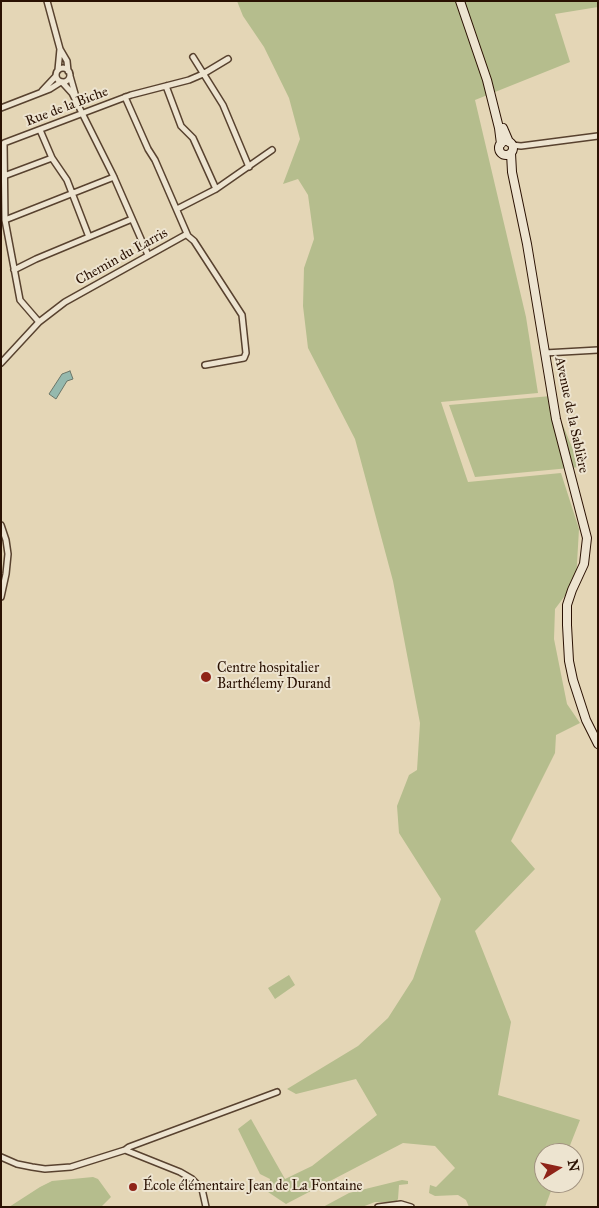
<!DOCTYPE html>
<meta charset="utf-8">
<style>
body{margin:0}
#map{position:relative;width:599px;height:1208px;overflow:hidden;background:#e4d6b6;font-family:"IM FELL Great Primer",serif}
canvas{display:block}
.frame{position:absolute;inset:0;border:2px solid #2a1102;pointer-events:none}
.north{position:absolute;left:534px;top:1143px;width:50px;height:50px;box-sizing:border-box;background:#ede4d0;border:1px solid #9f907e;border-radius:50%;rotate:80deg;font-size:14px;font-weight:700;line-height:20px;text-align:center;color:#2a1102}
.north::after{content:'';display:block;margin:auto;width:18px;height:22px;background:#8f2418;clip-path:polygon(50% 0,100% 100%,50% 72%,0 100%)}
</style>
<div id="map">
<canvas width="599" height="1208"></canvas>
<div class="frame"></div>
<div class="north">N</div>
</div>
<script>
const c = document.querySelector('canvas').getContext('2d');
c.lineJoin = 'round';
function paint(path, color) {
  c.fillStyle = color;
  c.fill(path, 'evenodd');
}
function poly(rows) {
  const path = new Path2D();
  for (const r of rows) {
    if (r.length === 3) {
      path.moveTo(r[0] + r[2], r[1]);
      path.arc(r[0], r[1], r[2], 0, 2 * Math.PI);
      continue;
    }
    path.moveTo(r[0], r[1]);
    for (let i = 2; i < r.length; i += 2) path.lineTo(r[i], r[i + 1]);
  }
  return path;
}
function trace(path, color, width, dash) {
  c.strokeStyle = color;
  c.lineWidth = width;
  c.lineCap = dash ? 'butt' : 'round';
  c.setLineDash(dash || []);
  c.stroke(path);
}
function label(font, color, halo, rows, align = 'center') {
  c.font = font + ' "IM FELL Great Primer",serif';
  c.lineWidth = 4;
  c.setLineDash([]);
  c.textBaseline = 'middle';
  c.strokeStyle = halo;
  c.fillStyle = color;
  for (const [text, x, y, turn = 0] of rows) {
    c.save();
    c.translate(x, y);
    c.rotate((+turn || 0) * Math.PI / 180);
    c.textAlign = isNaN(turn) ? turn : align;
    if (halo) c.strokeText(text, 0, 0);
    c.fillText(text, 0, 0);
    c.restore();
  }
}
paint(poly([
 [237,1,598,1,598,7,555,14,570,62,475,100,526,317,538,393,441,402,468,482,561,473,579,529,576,581,555,609,554,639,567,704,580,723,556,735,555,753,511,841,535,869,475,931,511,1022,498,1095,580,1120,567,1153,544,1153,544,1183,554,1183,545,1207,469,1207,466,1200,458,1195,435,1196,429,1193,430,1185,436,1187,455,1168,435,1146,403,1143,286,1204,268,1192,270,1179,260,1174,238,1129,251,1119,285,1179,312,1166,377,1115,356,1079,296,1094,287,1089,358,1046,388,1018,413,979,441,899,399,833,397,806,409,775,417,770,420,723,393,581,355,439,308,348,303,306,304,268,314,239,308,195,298,179,283,184,300,139,289,98,264,47,243,16],
 [551,396,580,467,475,477,449,405],
 [289,975,295,985,275,999,268,988],
 [93,1177,98,1179,111,1197,101,1207,9,1207,40,1187,52,1181],
 [402,1180,408,1181,408,1184,399,1185,398,1199,396,1202,375,1202,362,1207,323,1207,349,1193]
]), '#b5bd8d');
const water = poly([
 [70,371,73,379,67,381,56,399,49,394,62,374,70,371]
]);
paint(water, '#95b9ae');
trace(water, '#6a7669', 1);
const minor = poly([
 [47,1,60,49,67,61,68,71],
 [193,57,223,105,249,167],
 [63,75,7],
 [58,70,60,49],
 [70,76,76,97],
 [62,82,72,93,113,175,148,255],
 [166,86,181,126,193,138,216,189],
 [42,91,56,76],
 [125,97,148,149,155,160,188,236,194,241,242,315,246,353,244,358,205,365],
 [1,108,50,89,61,82],
 [40,130,52,158,67,180,89,237],
 [512,145,521,146,598,136],
 [4,176,52,158],
 [177,209,216,189,272,150],
 [5,220,114,177],
 [14,270,36,259,132,219],
 [39,322,20,300,5,220,4,143,131,95,189,80,203,74,228,59],
 [545,353,598,350],
 [1,363,39,322,65,302,187,234],
 [1,525,6,540,8,554,6,574,1,597],
 [125,1150,180,1172,192,1179,202,1189,206,1207],
 [1,1157,17,1164,32,1167,45,1169,71,1167,125,1150,129,1147,277,1092],
 [378,1207,401,1204,411,1207]
]);
const secondary = poly([
 [460,1,487,80,499,128,501,144],
 [503,128,509,142],
 [506,148,7],
 [511,153,512,172,527,244,556,419,587,538,584,564,572,590,567,605,567,625,569,661,573,680,586,720,598,744]
]);
trace(minor, '#58422f', 8);
trace(secondary, '#2a1102', 10);
trace(minor, '#ede4d0', 5);
trace(secondary, '#ede4d0', 8);
for (const [x, y, r, color] of [
 [206,677,6,"#8f2418"],
 [133,1187,5,"#8f2418"]
]) {
  const dot = new Path2D();
  dot.arc(x, y, r, 0, 2 * Math.PI);
  c.fillStyle = color;
  c.fill(dot);
  trace(dot, '#ede4d0', 2);
}
label('14px', '#2a1102', '#ede4d0', [
 ["Rue de la Biche",67,107,-21],
 ["Chemin du Larris",122,257,-29],
 ["Avenue de la Sablière",571,415,78]
]);
label('14px', '#2a1102', '#ede4d0', [
 ["Centre hospitalier",217,669],
 ["Barthélemy Durand",217,685],
 ["École élémentaire Jean de La Fontaine",143,1187]
], 'left');
</script>
